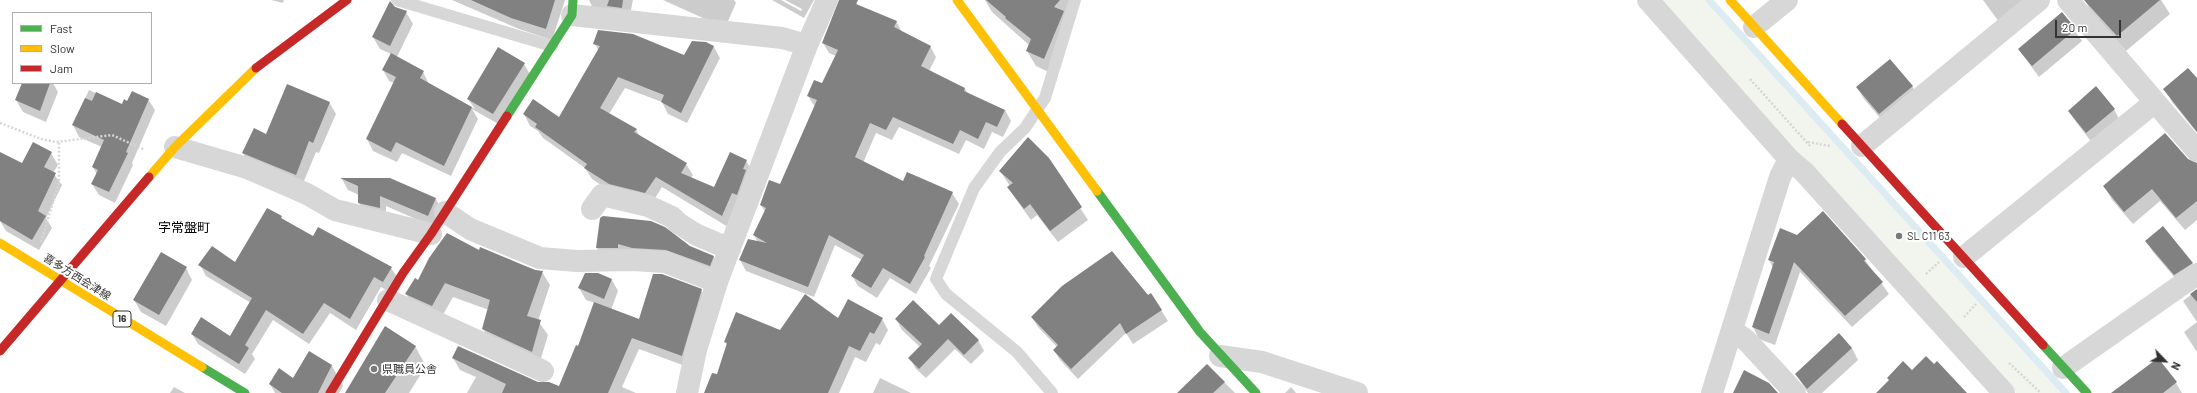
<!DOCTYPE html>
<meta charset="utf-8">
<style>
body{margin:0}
#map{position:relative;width:2197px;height:393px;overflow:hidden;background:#fff;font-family:Barlow,sans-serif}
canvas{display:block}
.legend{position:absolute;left:12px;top:12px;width:140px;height:72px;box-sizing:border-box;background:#fff;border:1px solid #adadad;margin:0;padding:5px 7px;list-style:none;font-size:12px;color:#333}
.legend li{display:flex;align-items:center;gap:8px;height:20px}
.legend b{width:20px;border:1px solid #adadad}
.north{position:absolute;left:2145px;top:341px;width:40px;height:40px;-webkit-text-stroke:3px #fff;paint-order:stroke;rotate:115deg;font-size:11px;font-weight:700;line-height:16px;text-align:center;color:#333}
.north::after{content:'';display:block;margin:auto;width:14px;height:18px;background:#333;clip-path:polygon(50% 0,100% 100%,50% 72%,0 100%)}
.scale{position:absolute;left:2055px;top:20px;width:66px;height:18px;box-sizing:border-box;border:2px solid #333;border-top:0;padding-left:5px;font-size:12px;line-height:14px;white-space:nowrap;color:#333;-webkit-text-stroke:3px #fff;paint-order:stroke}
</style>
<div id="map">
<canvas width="2197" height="393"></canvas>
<ul class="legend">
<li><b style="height:5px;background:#4caf50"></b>Fast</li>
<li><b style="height:5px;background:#ffc107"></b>Slow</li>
<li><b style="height:5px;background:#c62828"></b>Jam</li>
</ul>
<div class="north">N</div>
<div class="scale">20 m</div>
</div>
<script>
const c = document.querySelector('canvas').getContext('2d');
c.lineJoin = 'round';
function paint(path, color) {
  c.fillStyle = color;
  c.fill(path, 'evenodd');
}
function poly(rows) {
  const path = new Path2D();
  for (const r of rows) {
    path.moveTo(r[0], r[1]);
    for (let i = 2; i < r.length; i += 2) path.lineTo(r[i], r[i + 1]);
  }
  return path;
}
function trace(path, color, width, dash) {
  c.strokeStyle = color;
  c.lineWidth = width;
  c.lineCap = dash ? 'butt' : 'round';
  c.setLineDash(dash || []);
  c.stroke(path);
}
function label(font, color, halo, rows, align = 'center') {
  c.font = font + ' Barlow,"Noto Sans JP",sans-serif';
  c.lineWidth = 4;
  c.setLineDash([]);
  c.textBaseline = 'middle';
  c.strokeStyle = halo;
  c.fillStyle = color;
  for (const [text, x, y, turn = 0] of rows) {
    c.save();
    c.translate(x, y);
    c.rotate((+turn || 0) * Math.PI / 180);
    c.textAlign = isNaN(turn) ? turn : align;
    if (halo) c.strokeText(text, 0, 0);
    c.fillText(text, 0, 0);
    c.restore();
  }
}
paint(poly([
 [1659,0,1706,0,2063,393,2016,393,1796,153]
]), '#f1f5ed');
paint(poly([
 [271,0,284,0,283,3],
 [452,0,565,0,552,40,519,29],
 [589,0,633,0,629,20,596,15],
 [663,0,734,0,736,3,725,28],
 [772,0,781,0,801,11,802,9,785,0,814,0,804,18],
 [841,0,851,0,856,2,859,7,896,21,902,32,930,46,936,57,929,71,965,89,968,94,1005,110,1011,121,1003,137,992,132,984,149,966,140,959,154,899,127,892,140,876,133,863,163,903,182,952,193,959,204,929,266,931,268,916,294,890,278,877,298,858,286,852,276,862,260,835,245,814,297,746,271,740,260,758,242,754,235,765,212,761,205,781,185,815,107,808,96,823,85,836,56,829,53,823,43],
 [985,0,1073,0,1053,74,1036,66,1027,51,1029,45,992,12],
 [1983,0,2034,0,2002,26],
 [2085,0,2161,0,2170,14,2126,51,2091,12],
 [389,4,406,12,413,24,397,57,423,72,429,84,475,109,468,99,524,64,531,76,500,125,472,109,478,119,451,176,402,153,397,162,373,151,367,139,394,83,389,81,383,70,391,54,380,49,373,37],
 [2062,14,2082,41,2039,77,2019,50],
 [594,43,685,57,705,43,714,47,720,58,687,123,668,114,662,102,625,88,609,114,636,129,640,137,686,164,693,175,691,178,714,188,746,161,753,172,728,227,662,187,652,203,616,195,592,179,585,168,543,138,538,131,530,126,524,114,559,118,599,51],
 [2197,80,2197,133,2172,102,2165,89],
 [23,83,53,83,58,92,46,122,23,112,16,100],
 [1912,86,1919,98,1886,125,1864,99,1857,87],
 [89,90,122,106,128,102,148,99,155,110,132,163,133,165,115,203,99,195,92,184,97,175,93,167,102,147,79,137,73,125],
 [329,102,336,114,319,153,316,152,302,186,249,165,243,153,254,129,267,135],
 [2114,109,2120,121,2093,144,2076,122,2069,111],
 [0,153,22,165,51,153,58,165,53,173,62,185,46,218,52,228,39,250,6,231,0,221],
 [1048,159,1088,220,1058,242,1037,215,1031,220,1015,198,1009,187,1010,186,1000,171],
 [2192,164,2197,164,2197,220,2185,230,2160,201,2133,224,2112,200,2104,186],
 [342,179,390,179,436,199,442,211,434,227,386,206,386,219,366,214,359,203,359,195,348,190],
 [281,217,283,221,314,238,391,268,398,278,389,292,381,287,356,330,330,313,309,344,273,320,252,354,255,359,245,374,198,344,192,334,230,337,251,303,206,276,200,265,236,263],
 [601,219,690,247,713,256,719,267,716,276,603,258,597,248],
 [2146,241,2190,260,2197,272,2181,285,2153,252],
 [480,251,542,272,550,285,538,321,548,335,539,365,491,343,483,329,489,310,453,297,440,320,414,308,406,294,418,281],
 [1769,260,1865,260,1889,294,1852,327,1800,272,1775,345,1759,339,1753,327,1773,268],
 [186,268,192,280,166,326,141,312,134,300],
 [612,280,618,291,611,310,640,321,701,290,708,302,688,367,639,349,622,387,636,393,467,393,476,377,460,370,453,358,538,383,559,387,578,347,595,303,586,300,579,288],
 [2197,290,2197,352,2184,332,2197,322,2183,301],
 [1151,294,1168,321,1133,344,1126,333,1078,379,1060,360,1054,350,1057,347,1038,327,1032,317],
 [839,319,882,319,888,330,880,345,876,343,866,362,855,357,839,393,705,393,718,376,727,345,725,342],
 [896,319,939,326,978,340,984,351,971,364,955,349,926,378,916,369,910,358,920,347,902,330],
 [415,346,426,366,409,393,346,393],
 [1852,348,1858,360,1822,393,1808,393,1796,374],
 [310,352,332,366,343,386,339,393,275,393,270,384,294,379],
 [1207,365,1235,393,1185,393],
 [880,378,911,393,873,393],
 [2176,383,2182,393,2116,393],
 [174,387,185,393,170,393],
 [1291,387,1296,393,1285,393]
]), '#0003');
trace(poly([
 [1709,0,2066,393]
]), '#ddebf3', 7);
paint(poly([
 [471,0,555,0,546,29,511,18],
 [609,0,623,0,622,8,607,6],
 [839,0,858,0,856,4,897,21,894,27,931,46,921,66,965,88,964,91,1005,110,997,127,986,122,978,139,960,130,953,144,893,117,886,130,870,123,855,157,903,181,907,172,953,192,924,256,925,257,910,284,883,268,871,288,851,276,864,255,829,235,808,287,739,260,748,239,767,243,753,235,766,208,760,205,769,180,780,184,817,100,807,96,814,80,822,83,838,50,822,43],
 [986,0,1060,0,1054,7,1064,11,1044,59,1026,51,1031,39,1005,18,1006,17],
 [2084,0,2160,0,2117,36],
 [390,1,395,7,407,11,390,46,372,37],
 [2062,12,2076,29,2032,66,2018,49],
 [598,30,633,34,684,55,692,41,706,42,714,46,681,113,661,102,664,95,618,77,600,108,637,129,634,132,687,163,681,173,714,187,730,152,747,160,743,169,746,170,737,195,732,193,722,216,656,177,645,193,609,184,584,168,587,164,535,127,537,124,523,114,533,99,559,117,600,46,593,44],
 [498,47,525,63,493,114,467,99],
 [391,53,424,71,420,78,472,107,444,166,396,142,391,152,366,139,396,77,382,70],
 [1890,59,1913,86,1879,114,1856,87],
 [2188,68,2197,78,2197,132,2163,89],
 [22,83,50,83,40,111,15,100],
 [287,84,330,102,313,143,309,141,296,175,242,153,254,128,266,134],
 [2096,86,2115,109,2086,133,2068,111],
 [132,91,149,99,126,152,128,153,109,192,91,184,98,170,92,167,104,140,72,125,85,98,92,101,96,92,122,104,124,99,127,101],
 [2165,133,2188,159,2197,163,2197,201,2176,218,2152,189,2124,212,2103,186],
 [1028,137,1049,158,1082,207,1050,231,1030,204,1024,209,1007,187,1013,183,999,171],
 [33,142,52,152,44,167,56,173,38,211,46,216,32,240,0,221,0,152,22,163],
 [340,178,390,178,436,198,428,216,380,196,380,208,358,203,358,186],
 [267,208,282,216,281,218,313,236,318,227,392,267,383,282,374,277,350,319,324,303,303,334,266,310,245,345,249,348,239,364,191,334,201,317,230,336,252,298,198,265,212,246,235,262],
 [1823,211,1866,259,1864,261,1883,282,1845,316,1794,262,1769,334,1752,327,1774,262,1768,260,1780,228,1797,235],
 [603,216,651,221,665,227,690,246,714,256,710,266,666,250,632,248,618,244,618,248,596,248,600,218],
 [2163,226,2193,263,2174,275,2145,241],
 [447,233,479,250,480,247,535,270,543,271,527,316,541,320,532,352,482,329,490,300,445,283,432,306,405,294,415,278,418,280,429,258],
 [1112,251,1148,295,1151,293,1162,310,1126,334,1120,323,1071,369,1053,350,1058,345,1031,317,1062,286],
 [161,252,187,267,159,315,133,300],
 [585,273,598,273,612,279,604,299,578,288],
 [653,274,662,274,702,289,682,356,632,338,608,393,502,393,506,384,452,358,458,346,538,382,549,382,559,386,576,345,578,346,594,302,639,319],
 [2197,289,2197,302,2190,294],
 [805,294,838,318,848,299,883,318,874,334,870,332,860,351,849,346,828,393,704,393,712,373,717,374,727,343,724,342,736,312,780,330],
 [913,300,939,325,951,313,979,340,964,355,948,339,919,369,908,358,922,344,895,319],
 [385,326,416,346,385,393,345,393],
 [1839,333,1852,348,1807,389,1795,374],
 [309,351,332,365,318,393,282,393,269,384,279,368,293,378],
 [1926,356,1934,364,1937,361,1967,393,1876,393,1889,380,1887,378,1903,361,1912,370],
 [2158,358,2177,382,2163,393,2111,393],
 [1207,364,1225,382,1213,393,1177,393],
 [1744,370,1769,383,1778,393,1733,393]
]), '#818181');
trace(poly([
 [1750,79,1810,146],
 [0,123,41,139,56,142,112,135,145,150],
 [1808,142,1830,146],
 [41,242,59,182,59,141],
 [1926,274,1939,262],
 [1964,317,1976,304],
 [2009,363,2041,393]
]), '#d6d6d6', 2.5, [2, 2]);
trace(poly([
 [397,0,552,46],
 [1052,393,1017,352,946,294,936,279,974,188,1000,152,1025,128,1045,98,1075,0]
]), '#d7d7d7', 12);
trace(poly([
 [1648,0,1789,159,1804,172,2004,393],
 [2068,0,2197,151],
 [572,15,782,38,807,45],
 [1754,27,1787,0],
 [1862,146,2039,0],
 [175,147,247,168,307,194,335,210,431,234],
 [592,209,602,195,648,206,672,217,678,223,697,235,730,249],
 [445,212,470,229,540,258,577,261,633,260,665,262,717,282],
 [1964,257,2155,102],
 [388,300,543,371],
 [1732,330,1746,340,1795,393],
 [1220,356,1262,362,1357,393],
 [2063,368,2197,274],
 [687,393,696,350,717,282,807,45,827,0],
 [1712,393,1780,177,1789,159]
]), '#d7d7d7', 22);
trace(poly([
 [507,116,572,15,573,0],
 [1097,191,1200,332,1256,393],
 [2043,345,2087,393],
 [202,367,245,393]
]), '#4caf50', 9);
trace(poly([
 [957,0,1097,191],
 [1730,0,1842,124],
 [149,177,175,147,256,68],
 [0,243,202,367]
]), '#ffc107', 9);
trace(poly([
 [256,68,347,0],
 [1842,124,2043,345],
 [0,351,149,177],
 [330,393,403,273,431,234,507,116]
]), '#c62828', 9);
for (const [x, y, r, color] of [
 [1899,236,4,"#7a7a7a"],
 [374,369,4,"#7a7a7a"]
]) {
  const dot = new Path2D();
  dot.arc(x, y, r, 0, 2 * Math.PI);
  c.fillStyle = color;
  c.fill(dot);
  trace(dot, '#fff', 1.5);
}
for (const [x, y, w] of [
 [122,319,18]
]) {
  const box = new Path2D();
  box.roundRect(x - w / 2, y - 8, w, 16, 3);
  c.fillStyle = '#fff';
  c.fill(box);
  trace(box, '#333', 1);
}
label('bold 10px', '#333', null, [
 ["16",122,319]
]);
label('11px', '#333', '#fff', [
 ["SL C11 63",1907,236],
 ["県職員公舎",382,369]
], 'left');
label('11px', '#333', '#fff', [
 ["喜多方西会津線",77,277,32]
]);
label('13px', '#000', '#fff', [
 ["字常盤町",184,228]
]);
</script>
